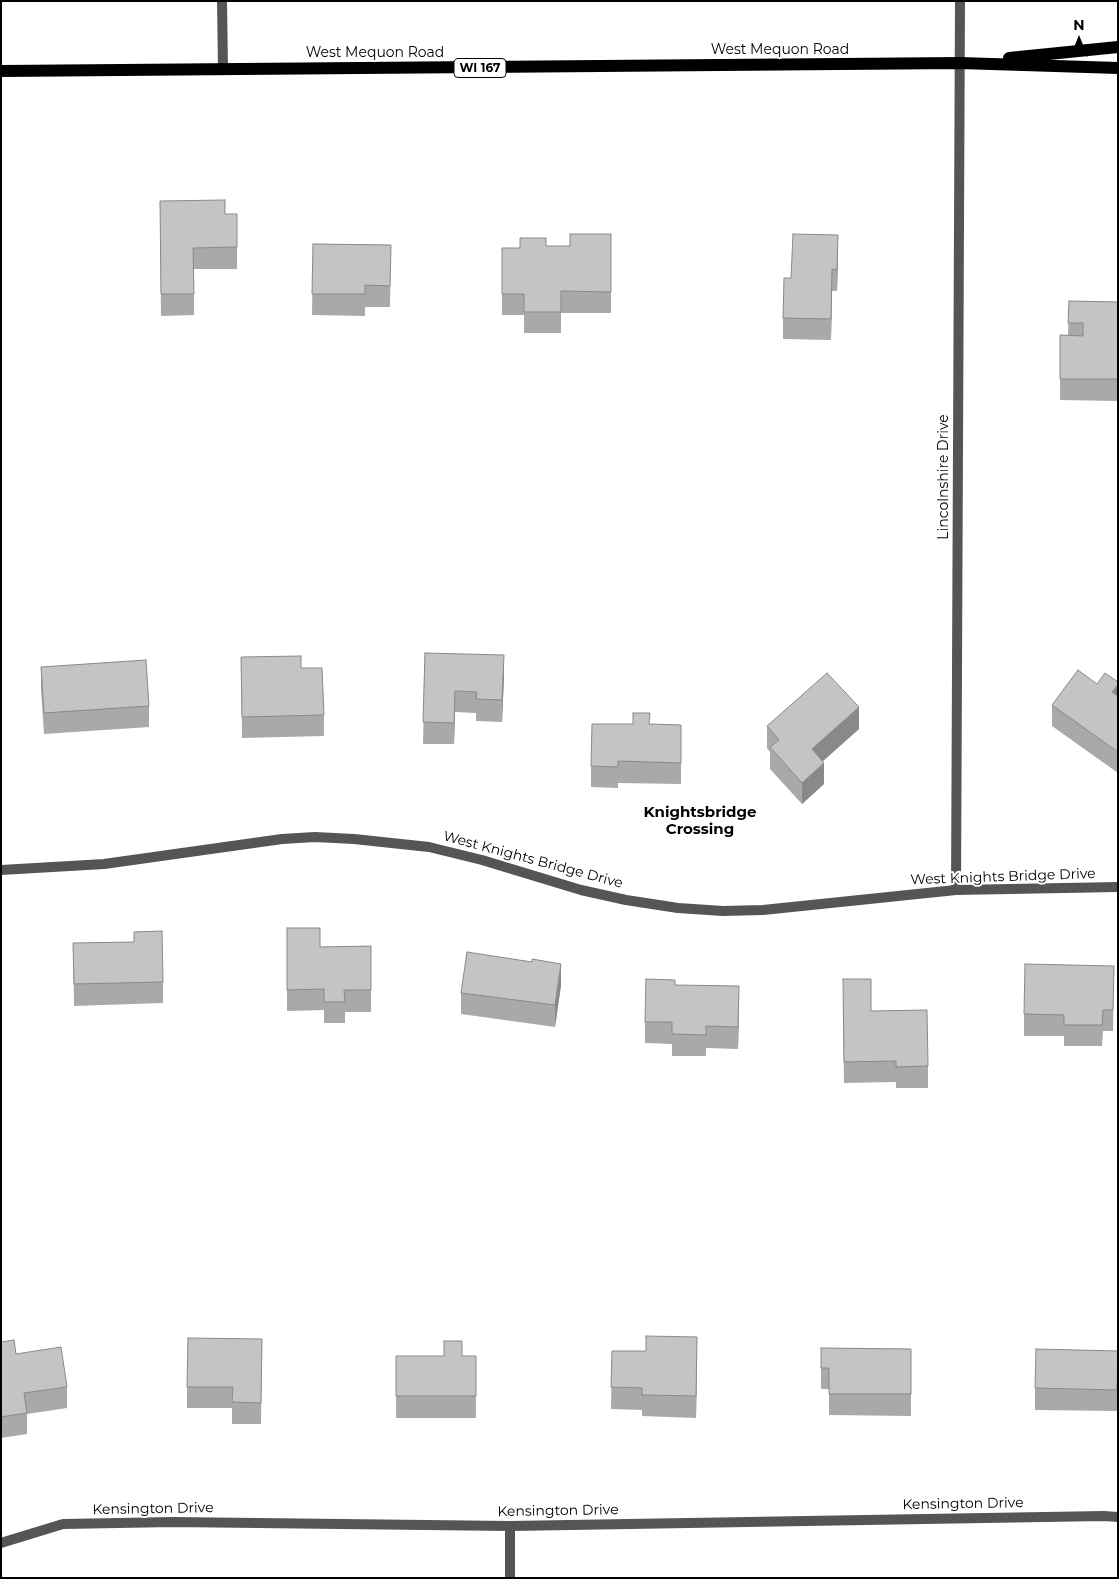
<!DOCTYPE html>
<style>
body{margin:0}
#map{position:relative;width:1119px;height:1579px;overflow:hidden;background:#fff;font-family:Montserrat,sans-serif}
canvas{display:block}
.frame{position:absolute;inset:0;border:2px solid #000;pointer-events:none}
.north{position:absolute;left:1054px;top:15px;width:50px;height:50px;-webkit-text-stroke:4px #fff;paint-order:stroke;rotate:0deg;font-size:14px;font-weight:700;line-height:20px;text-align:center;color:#000}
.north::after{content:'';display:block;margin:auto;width:18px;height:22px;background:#000;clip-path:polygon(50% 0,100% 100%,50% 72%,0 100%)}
</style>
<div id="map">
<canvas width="1119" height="1579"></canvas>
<div class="frame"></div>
<div class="north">N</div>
</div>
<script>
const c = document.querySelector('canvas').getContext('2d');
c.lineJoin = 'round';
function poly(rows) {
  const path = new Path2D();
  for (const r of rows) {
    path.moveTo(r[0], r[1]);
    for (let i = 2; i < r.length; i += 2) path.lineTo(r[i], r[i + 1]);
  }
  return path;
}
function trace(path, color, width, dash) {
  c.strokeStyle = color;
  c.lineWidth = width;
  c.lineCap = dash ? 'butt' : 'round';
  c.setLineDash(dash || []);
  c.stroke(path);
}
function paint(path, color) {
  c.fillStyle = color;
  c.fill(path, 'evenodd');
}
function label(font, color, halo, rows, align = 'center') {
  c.font = font + ' Montserrat,sans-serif';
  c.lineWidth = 4;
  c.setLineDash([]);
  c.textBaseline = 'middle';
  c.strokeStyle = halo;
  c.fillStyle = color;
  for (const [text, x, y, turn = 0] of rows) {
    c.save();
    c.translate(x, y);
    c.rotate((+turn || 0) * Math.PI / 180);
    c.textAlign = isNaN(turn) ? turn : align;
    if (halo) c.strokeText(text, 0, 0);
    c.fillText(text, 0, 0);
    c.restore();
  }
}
trace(poly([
 [222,1,223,70]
]), '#555', 10);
trace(poly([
 [1,870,104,864,282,839,315,837,354,839,429,847,482,860,581,890,626,900,678,908,723,911,763,910,956,890,1118,887],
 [956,890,960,1],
 [1,1543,63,1524,173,1522,510,1526,1104,1516,1118,1517],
 [510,1578,510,1526]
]), '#555', 10);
trace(poly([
 [1009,58,1118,47],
 [1,71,960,63,1118,68]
]), '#000', 12);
paint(poly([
 [160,201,225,214,237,214,237,269,194,269,194,315,161,316],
 [611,234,611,313,561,313,561,333,524,333,524,315,502,315,502,248,520,248,546,246,570,246],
 [313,244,391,245,390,307,365,307,365,316,312,315],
 [838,257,837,291,832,291,831,340,783,339,783,318,791,278],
 [1069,301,1118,302,1118,401,1060,400,1060,335,1068,335],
 [425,653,504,676,502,722,476,721,476,713,455,712,454,744,423,744],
 [241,657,301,668,324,715,324,736,242,738],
 [41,667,149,706,149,727,44,734,41,688],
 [1118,682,1118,773,1052,726,1052,705,1097,684],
 [633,724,650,724,681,746,681,784,618,783,618,788,591,787,591,766],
 [767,726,859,729,822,761,824,784,802,804,770,769,770,752,767,748],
 [287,928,320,947,371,946,371,1012,345,1012,345,1023,324,1023,324,1010,287,1011],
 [73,943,163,982,163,1003,74,1006],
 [1114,966,1113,1031,1103,1031,1102,1046,1064,1046,1064,1036,1024,1036,1024,1014],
 [561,985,555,1027,461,1014,461,993],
 [675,985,739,1007,738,1049,706,1048,706,1056,672,1056,672,1044,645,1043,645,1022],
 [843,1001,871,1011,928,1066,928,1088,896,1088,896,1082,844,1083],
 [262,1339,261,1424,232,1424,232,1408,187,1408,187,1387],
 [1,1342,16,1354,67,1387,67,1408,27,1414,27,1434,1,1438],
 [821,1348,911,1349,911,1416,829,1415,829,1389,821,1389],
 [612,1351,697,1358,696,1418,642,1416,642,1410,611,1409],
 [1118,1351,1117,1411,1035,1410,1035,1388],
 [396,1356,476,1356,476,1418,396,1418]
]), '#a9a9a9');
paint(poly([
 [838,235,838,257,837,291,837,270],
 [832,269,832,291,831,340,831,319],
 [504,655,504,676,502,722,502,700],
 [1118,685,1118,706,1112,692],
 [455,691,455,712,454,744,454,723],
 [859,707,859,729,812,771,812,749],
 [824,763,824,784,802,804,802,783],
 [561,964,561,985,555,1027,555,1005],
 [739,986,739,1007,738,1049,738,1027],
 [697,1337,697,1358,696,1418,696,1396]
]), '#898989');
const building = poly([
 [225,200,225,214,237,214,237,247,193,248,194,294,161,294,160,201,225,200],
 [570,234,611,234,611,292,561,291,561,312,524,312,524,294,502,294,502,248,520,248,520,238,546,238,546,246,570,246,570,234],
 [793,234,838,235,837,270,832,269,831,319,783,318,784,278,791,278,793,234],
 [313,244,391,245,390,286,365,285,365,294,312,294,313,244],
 [1069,301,1118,302,1118,379,1060,379,1060,335,1083,336,1083,323,1068,323,1069,301],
 [425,653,504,655,502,700,476,699,477,692,455,691,454,723,423,722,425,653],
 [301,656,301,668,322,668,324,715,242,717,241,657,301,656],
 [146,660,149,706,44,713,41,667,146,660],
 [1078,670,1097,684,1105,673,1118,682,1118,685,1112,692,1118,696,1118,752,1052,705,1078,670],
 [827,673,859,707,812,749,824,763,802,783,770,747,779,740,767,726,827,673],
 [633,713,650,713,649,724,681,725,681,763,618,761,618,767,591,766,592,724,633,724,633,713],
 [287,928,320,928,320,947,371,946,371,990,344,990,345,1002,324,1002,324,989,287,990,287,928],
 [162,931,163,982,74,984,73,943,134,942,134,932,162,931],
 [467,952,532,962,532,959,561,964,555,1005,461,993,467,952],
 [1025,964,1114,966,1113,1010,1103,1010,1102,1025,1064,1025,1064,1015,1024,1014,1025,964],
 [646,979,675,980,675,985,739,986,738,1027,706,1026,706,1035,672,1034,672,1022,645,1022,646,979],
 [843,979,871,979,871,1011,927,1010,928,1066,896,1067,896,1061,844,1062,843,979],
 [646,1336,697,1337,696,1396,642,1395,642,1388,611,1387,612,1351,646,1351,646,1336],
 [188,1338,262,1339,261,1403,232,1402,233,1387,187,1387,188,1338],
 [14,1340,16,1354,61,1347,67,1387,24,1393,27,1413,1,1417,1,1342,14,1340],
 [444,1341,462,1341,462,1356,476,1356,476,1396,396,1396,396,1356,444,1356,444,1341],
 [821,1348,911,1349,911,1394,829,1394,829,1368,821,1368,821,1348],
 [1036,1349,1118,1351,1117,1390,1035,1388,1036,1349]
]);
paint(building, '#c4c4c4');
trace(building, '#898989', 1);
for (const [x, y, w] of [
 [480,68,52]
]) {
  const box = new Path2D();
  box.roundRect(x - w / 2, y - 9.5, w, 19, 4);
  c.fillStyle = '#fff';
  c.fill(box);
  trace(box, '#000', 1);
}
label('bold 12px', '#000', null, [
 ["WI 167",480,68]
]);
label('14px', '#000', '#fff', [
 ["West Mequon Road",780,50],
 ["West Mequon Road",375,53],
 ["Lincolnshire Drive",944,477,-90],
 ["West Knights Bridge Drive",533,860,15],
 ["West Knights Bridge Drive",1003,877,-2],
 ["Kensington Drive",963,1504,-1],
 ["Kensington Drive",153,1509,-1],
 ["Kensington Drive",558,1511,-1]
]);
label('bold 15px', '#000', '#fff', [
 ["Knightsbridge",700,813],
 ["Crossing",700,830]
]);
</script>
